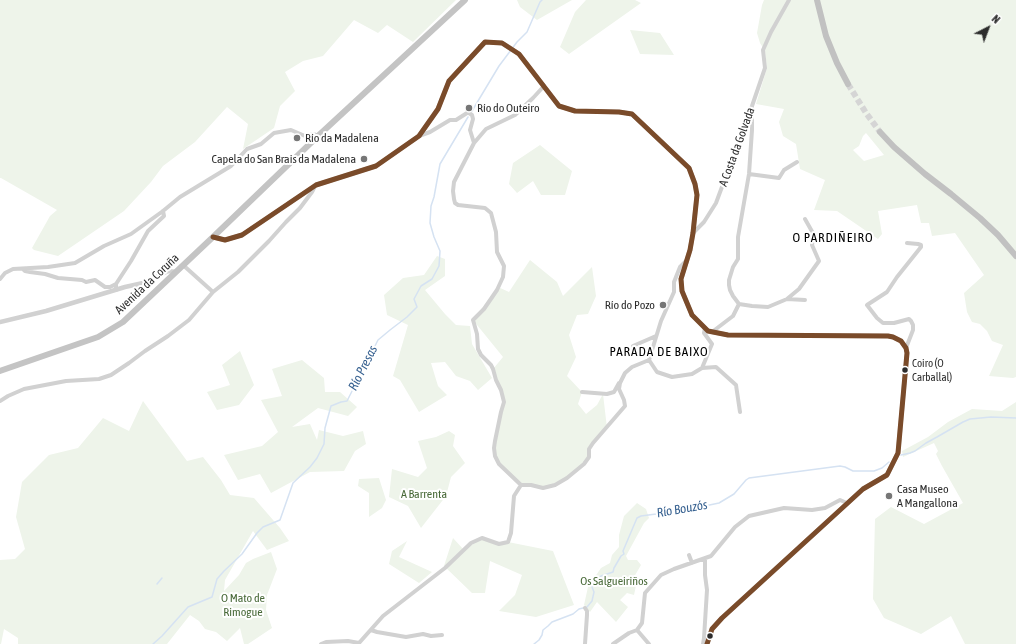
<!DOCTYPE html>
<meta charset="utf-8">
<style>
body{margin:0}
#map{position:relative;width:1016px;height:644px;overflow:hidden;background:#fff;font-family:"Asap Condensed",sans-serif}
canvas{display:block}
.north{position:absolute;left:968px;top:8px;width:40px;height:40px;-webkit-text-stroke:3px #fff;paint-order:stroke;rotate:42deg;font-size:11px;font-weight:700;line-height:16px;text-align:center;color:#2c2c2c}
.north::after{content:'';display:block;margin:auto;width:14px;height:18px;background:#2c2c2c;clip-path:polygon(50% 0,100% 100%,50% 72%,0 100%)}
</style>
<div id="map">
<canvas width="1016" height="644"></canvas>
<div class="north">N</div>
</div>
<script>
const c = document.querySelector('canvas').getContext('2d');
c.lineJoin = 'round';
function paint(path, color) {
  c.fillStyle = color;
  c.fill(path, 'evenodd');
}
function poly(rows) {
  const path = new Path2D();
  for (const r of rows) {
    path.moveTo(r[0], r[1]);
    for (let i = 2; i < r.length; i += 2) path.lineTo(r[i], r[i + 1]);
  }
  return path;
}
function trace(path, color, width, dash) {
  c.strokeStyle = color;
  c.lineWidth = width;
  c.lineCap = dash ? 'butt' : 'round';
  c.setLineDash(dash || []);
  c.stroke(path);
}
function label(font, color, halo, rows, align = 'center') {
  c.font = font + ' "Asap Condensed",sans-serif';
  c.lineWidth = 4;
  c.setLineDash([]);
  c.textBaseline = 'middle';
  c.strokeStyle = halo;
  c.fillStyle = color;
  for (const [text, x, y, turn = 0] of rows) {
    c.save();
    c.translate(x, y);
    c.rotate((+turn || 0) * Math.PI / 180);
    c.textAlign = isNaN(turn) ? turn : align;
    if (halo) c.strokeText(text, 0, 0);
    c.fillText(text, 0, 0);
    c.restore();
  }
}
paint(poly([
 [0,0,456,0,413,42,387,25,378,33,354,20,323,56,303,61,285,72,295,91,280,106,274,128,243,149,248,124,227,107,195,142,163,166,151,182,124,211,58,256,34,250,32,248,50,216,57,210,1,178,0,178],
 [517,0,572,0,537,20,520,7],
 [586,0,635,0,641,3,569,54,560,47,575,12],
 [764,0,1016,0,1016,377,1013,378,989,376,1003,345,992,341,987,331,980,324,972,322,967,312,964,293,984,275,955,233,932,236,929,223,921,223,917,205,878,211,882,234,878,239,837,211,814,210,825,180,800,169,796,144,783,136,779,122,784,109,756,104,767,68,765,51,760,43,757,33,762,5],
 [866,133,884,155,864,161,853,150,859,146,863,136],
 [630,30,660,33,674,55,640,54],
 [540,145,572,171,565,195,541,195,533,181,517,193,509,184,513,163],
 [437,256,445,259,445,276,425,290,445,314,456,325,470,326,472,344,492,378,478,390,470,381,456,376,445,362,431,363,438,386,447,395,419,412,400,380,393,376,408,325,387,315,384,295,403,278,424,275],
 [530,260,557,282,563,296,592,267,596,296,588,314,577,315,569,335,576,357,567,376,582,392,578,404,586,414,597,405,603,394,607,428,589,449,589,457,567,478,543,488,521,485,499,464,494,448,504,402,493,369,503,357,473,320,498,287,509,292],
 [240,351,254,385,239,405,217,410,207,392,230,385,222,365],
 [302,360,324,378,325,392,340,392,357,407,348,416,318,408,292,427,310,424,317,440,319,430,343,436,363,431,366,444,355,451,344,471,310,472,271,493,260,474,238,480,224,455,262,446,278,432,261,400,282,396,272,369],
 [143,401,187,461,203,457,221,480,230,495,254,498,280,528,289,541,267,550,253,531,225,580,224,591,239,575,246,563,253,559,271,552,277,569,267,595,266,610,272,628,248,644,244,644,240,628,227,641,216,632,205,629,199,621,190,615,167,644,18,644,18,638,4,629,1,644,0,644,0,560,15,559,25,549,16,517,22,482,49,455,78,448,103,418,129,431],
 [1016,402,1016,644,965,644,951,616,921,634,884,618,873,599,875,519,891,507,924,524,963,503,942,466,936,454,938,451,934,443,903,457,902,451,928,437,948,422,972,409,1002,411],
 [449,431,455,435,453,446,465,463,451,477,446,496,421,528,408,506,389,497,392,469,418,477,427,468,418,441,436,437],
 [379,478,386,500,382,508,369,517,369,493,358,486,359,479],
 [637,503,646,509,649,518,644,523,626,556,628,560,637,560,641,565,634,577,637,581,634,595,627,593,620,600,628,607,616,622,597,602,590,612,584,605,588,587,601,568,610,563,612,555,619,547,619,535,624,516],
 [453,538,464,550,482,538,499,544,508,542,553,551,574,605,536,617,499,611,515,595,522,575,490,561,485,593,472,593,444,566],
 [407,541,399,557,432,572,419,583,389,564,392,551]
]), '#eef4ea');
trace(poly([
 [472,111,499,66,517,42,527,32,540,2,542,0],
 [901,455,910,453,915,451,926,443,937,437,963,422,970,419,991,417,1016,418],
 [157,584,162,578],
 [153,644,162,636,188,607,212,597,217,579,224,571,242,554,257,533,263,527,280,520,293,483,310,467,317,458,324,444,325,428,331,406,341,402,347,401,378,340,390,330,407,317,417,307,414,299,421,286,432,279,439,266,440,251,434,237,430,223,431,206,434,197,440,164,468,117],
 [534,644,539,640,542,635,543,630,548,626,552,622,573,614,579,609,587,607,592,601,594,592,592,587,596,581,601,576,613,572,614,568,621,556,624,554,623,551,637,518,641,516,656,514,683,507,700,507,719,503,734,494,746,480,749,478,840,466,845,467,853,471,874,471,882,468,889,462]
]), '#d5e2f2', 1.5);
trace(poly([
 [848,84,866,113,880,132]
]), '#d5d5d5', 6, [6, 3]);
trace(poly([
 [752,106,752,130,749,174,738,237,738,259,733,267,729,280,729,285,730,290,733,296,739,304,752,306,768,307,787,299,799,289,819,261,812,245,814,235,805,219],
 [419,136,430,132,450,120,456,120,467,113,469,113,472,115,473,119,470,130,474,143],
 [749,174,779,178,784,170,797,162],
 [693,233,704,222,716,203,752,106,765,68,763,50,771,32,789,0],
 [183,265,213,292],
 [23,269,25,271,30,272,45,274,58,278,82,280,86,282,95,280,105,287,110,287,116,284],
 [0,279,5,273,13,269,48,267,75,263,104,246,131,234,163,211,180,197,231,166,247,149,261,144,274,133,291,130,305,136,314,134,318,136],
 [116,290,116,284,131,261,148,231,164,216,163,211],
 [787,299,805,300],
 [712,332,733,316,739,304],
 [633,346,656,336],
 [906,348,913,330,913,325,911,321,909,319,894,323,883,323,877,318,867,305,887,292,897,277,921,247,921,245,918,244,907,243],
 [649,360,657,372,672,377,692,374,702,368,712,344,704,333,705,328],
 [702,368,716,367,736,385,740,412],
 [582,392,607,394,614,392,619,383],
 [0,401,8,396,24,389,66,381,99,379,111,375,129,363,145,351,168,336,189,320,213,292,238,272,269,241,286,222,300,208,312,192,315,186],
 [521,485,499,464,495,456,494,448,495,441,501,412,504,402,501,390,496,380,493,369,491,365,481,355,478,349,477,334,473,320,484,309,497,290,503,277,504,266,497,252,496,232,491,213,485,208,458,205,455,203,454,199,453,191,454,182,474,143,486,129,515,115,533,98,544,86],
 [689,555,692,563],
 [585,608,587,611,587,615,585,644],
 [371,630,377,632,406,637,423,634,431,636,442,635],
 [637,630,642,623,645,593,661,575,674,569,711,556,735,527,749,516,784,508,812,510,825,508,840,500,847,503],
 [359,643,383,616,445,568,471,543,482,538,499,544,508,542,511,533,514,496,521,485,531,485,543,488,555,485,567,478,584,464,589,457,589,449,593,443,625,406,624,400,619,389,620,383,625,373,632,367,649,360,661,321,674,292,674,282,680,267,686,261],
 [321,644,326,642,348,641,359,643],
 [613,644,629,633,637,630,649,644],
 [703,644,704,638,707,590,705,575,705,558]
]), '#d1d1d1', 4);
trace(poly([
 [213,237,225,240,242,235,282,208,316,185,376,166,419,136,438,109,449,81,485,42,502,43,519,54,559,106,575,111,619,112,632,114,689,168,695,184,697,195,693,233,690,250,681,279,682,291,692,315,708,331,728,335,888,336,893,337,901,341,906,348,907,353,898,453,887,475,863,489,722,618,712,629,707,644],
 [0,322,46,311,125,287,143,283,152,279,168,271,176,272]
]), '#d1d1d1', 4.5);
trace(poly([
 [0,371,98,337,123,322,213,237,318,136,465,0]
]), '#c4c4c4', 6);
trace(poly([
 [817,0,826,36,837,63,848,84],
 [880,132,894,147,925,174,951,194,980,218,998,235,1016,256]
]), '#c1c1c1', 6);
trace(poly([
 [213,237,225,240,242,235,282,208,316,185,376,166,419,136,438,109,449,81,485,42,502,43,519,54,559,106,575,111,619,112,632,114,689,168,695,184,697,195,693,233,690,250,681,279,682,291,692,315,708,331,728,335,888,336,893,337,901,341,906,348,907,353,898,453,887,475,863,489,722,618,712,629,707,644]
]), '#7a4b2a', 5);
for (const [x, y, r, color] of [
 [469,108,4,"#767676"],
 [297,138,4,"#767676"],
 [364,159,4,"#767676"],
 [663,305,4,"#767676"],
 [905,370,3.5,"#2c2c2c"],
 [889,496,4,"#767676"],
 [710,636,3.5,"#2c2c2c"]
]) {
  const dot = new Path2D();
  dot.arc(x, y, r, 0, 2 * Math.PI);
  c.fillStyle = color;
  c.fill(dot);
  trace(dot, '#fff', 1.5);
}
label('11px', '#2c2c2c', '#fff', [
 ["Coiro (O",912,364],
 ["Carballal)",912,378]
], 'left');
label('12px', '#2c2c2c', '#fff', [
 ["Río do Outeiro",477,108],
 ["Río da Madalena",305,138],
 ["Capela do San Brais da Madalena",356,159,"right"],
 ["Río do Pozo",655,305,"right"],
 ["Casa Museo",897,489],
 ["A Mangallona",897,503]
], 'left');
label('12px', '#2c2c2c', '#fff', [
 ["A Costa da Golvada",737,147,-70],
 ["Avenida da Coruña",147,284,-43]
]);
label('12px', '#486938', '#fff', [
 ["A Barrenta",424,494],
 ["Os Salgueiriños",614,581],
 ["O Mato de",243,598],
 ["Rimogue",243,612]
]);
c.letterSpacing = '1px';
label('13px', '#000', '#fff', [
 ["O PARDIÑEIRO",833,238],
 ["PARADA DE BAIXO",659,352]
]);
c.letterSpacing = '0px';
label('italic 13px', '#386291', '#fff', [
 ["Río Presas",363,368,-63],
 ["Río Bouzós",682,509,-10]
]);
</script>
